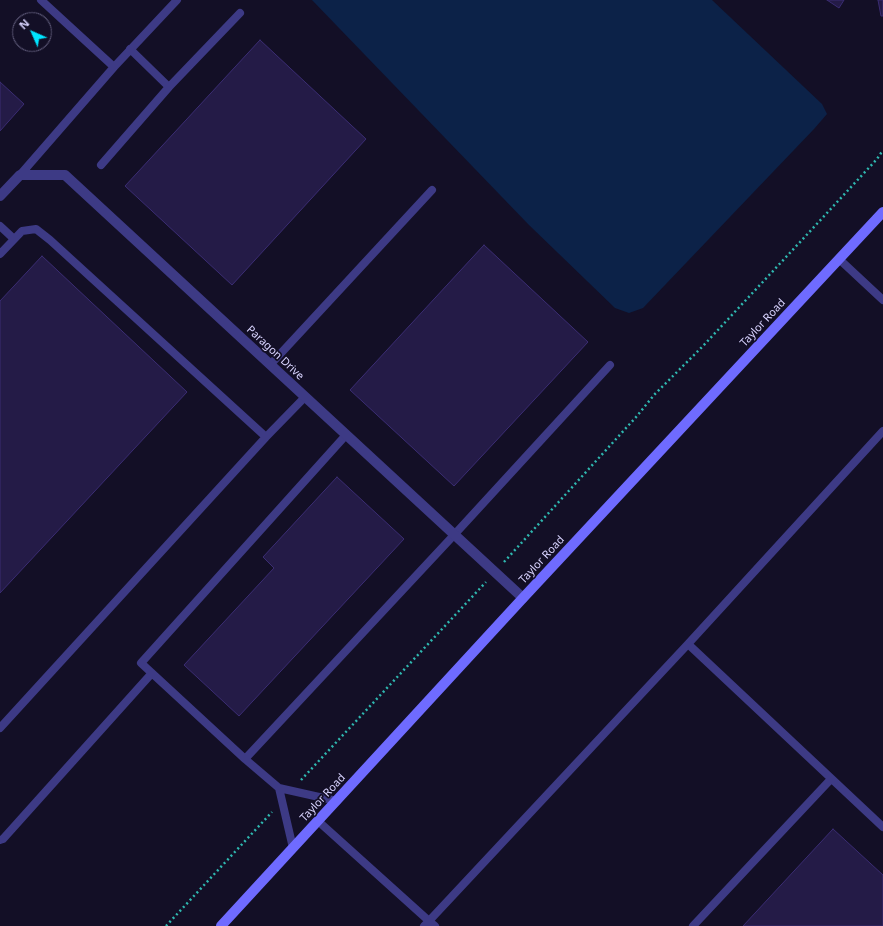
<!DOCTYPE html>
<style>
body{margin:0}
#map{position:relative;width:883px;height:926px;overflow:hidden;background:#130f26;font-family:"Noto Sans",sans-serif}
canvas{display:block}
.north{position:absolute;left:12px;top:12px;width:40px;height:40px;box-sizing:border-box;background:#130f26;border:1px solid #625e7d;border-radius:50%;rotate:315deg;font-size:11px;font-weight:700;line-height:16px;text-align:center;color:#d9d4ff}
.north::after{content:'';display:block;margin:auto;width:14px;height:18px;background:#00e5ff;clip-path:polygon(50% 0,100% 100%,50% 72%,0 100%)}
</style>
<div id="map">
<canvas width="883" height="926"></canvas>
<div class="north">N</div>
</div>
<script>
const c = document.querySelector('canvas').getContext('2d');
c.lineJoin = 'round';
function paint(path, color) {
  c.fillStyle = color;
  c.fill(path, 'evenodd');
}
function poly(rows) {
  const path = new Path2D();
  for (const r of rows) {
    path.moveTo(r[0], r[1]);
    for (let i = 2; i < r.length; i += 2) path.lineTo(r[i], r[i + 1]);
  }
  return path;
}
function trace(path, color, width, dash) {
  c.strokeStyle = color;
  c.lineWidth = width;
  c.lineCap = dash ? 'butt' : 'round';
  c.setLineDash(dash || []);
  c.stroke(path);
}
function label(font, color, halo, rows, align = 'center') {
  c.font = font + ' "Noto Sans",sans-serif';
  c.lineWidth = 3.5;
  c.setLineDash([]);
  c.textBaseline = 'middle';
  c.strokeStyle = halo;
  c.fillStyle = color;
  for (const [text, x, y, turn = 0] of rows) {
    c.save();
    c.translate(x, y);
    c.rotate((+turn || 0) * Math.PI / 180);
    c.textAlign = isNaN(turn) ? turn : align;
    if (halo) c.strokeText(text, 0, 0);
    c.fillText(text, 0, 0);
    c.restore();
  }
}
paint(poly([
 [312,0,712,0,822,104,827,114,814,129,643,308,629,313,615,308,529,225]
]), '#0c2248');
const building = poly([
 [827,0,844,0,839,8,827,0],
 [878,0,883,0,883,16,881,16,878,0],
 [260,40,366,139,232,285,125,186,260,40],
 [0,82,24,104,0,131,0,82],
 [484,245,588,342,454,486,350,390,484,245],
 [42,256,187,392,0,593,0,301,42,256],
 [337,477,404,539,239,716,184,665,274,568,263,557,337,477],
 [833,829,883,875,883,926,743,926,833,829]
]);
paint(building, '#241b47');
trace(building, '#3b2d73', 1);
trace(poly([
 [504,562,637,416,654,395,703,346,801,241,877,159,883,150],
 [301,780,486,582],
 [166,926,272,812]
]), '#2fb8b0', 2.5, [2, 3]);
trace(poly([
 [130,49,169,87,240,13],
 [114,67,177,0],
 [101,165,169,87],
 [20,175,114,67,41,0],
 [0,226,14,239],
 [0,254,22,231,36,229,50,240,266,437,0,728],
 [839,259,883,300],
 [270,365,432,190],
 [266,437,305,397],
 [688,644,883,827],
 [245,759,454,535,610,365],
 [279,788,293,848],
 [337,801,279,788,245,759,141,663,346,435],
 [318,821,429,921,688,644,883,431],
 [0,840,3,839,152,673],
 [424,926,429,921,435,926],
 [693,926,831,779]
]), '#3d3a85', 8);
trace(poly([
 [0,196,20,175,65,175,523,598]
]), '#3d3a85', 10);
trace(poly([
 [221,926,523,598,883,212]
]), '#6f6bff', 10);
label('11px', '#d9d4ff', '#130f26', [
 ["Taylor Road",763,323,-47],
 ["Paragon Drive",275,353,43],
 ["Taylor Road",542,560,-47],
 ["Taylor Road",323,798,-47]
]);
</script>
